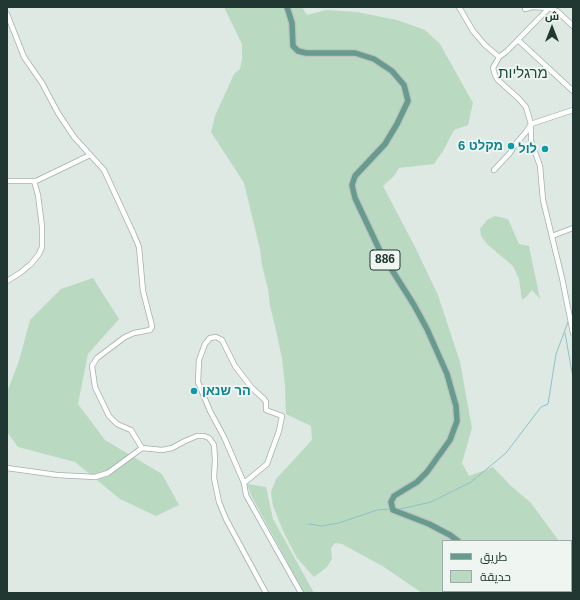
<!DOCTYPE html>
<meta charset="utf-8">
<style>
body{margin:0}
#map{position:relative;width:580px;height:600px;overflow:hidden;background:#dfe9e4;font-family:Arial,Cairo,sans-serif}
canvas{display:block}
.frame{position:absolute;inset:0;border:8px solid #213731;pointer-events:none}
.legend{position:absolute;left:442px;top:540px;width:130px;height:52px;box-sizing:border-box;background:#eff6f2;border:1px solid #9daaa5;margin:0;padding:5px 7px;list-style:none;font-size:12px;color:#213731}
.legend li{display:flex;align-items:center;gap:8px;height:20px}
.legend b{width:20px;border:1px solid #9daaa5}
.north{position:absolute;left:532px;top:8px;width:40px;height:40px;-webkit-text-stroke:3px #eff6f2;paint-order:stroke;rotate:0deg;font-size:11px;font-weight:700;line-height:16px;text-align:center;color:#213731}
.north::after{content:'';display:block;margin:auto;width:14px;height:18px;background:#213731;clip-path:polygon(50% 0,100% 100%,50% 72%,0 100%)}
</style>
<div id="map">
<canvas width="580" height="600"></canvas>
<div class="frame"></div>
<ul class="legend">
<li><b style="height:5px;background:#679b8d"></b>طريق</li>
<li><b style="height:11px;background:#b9d9c1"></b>حديقة</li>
</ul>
<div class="north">ش</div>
</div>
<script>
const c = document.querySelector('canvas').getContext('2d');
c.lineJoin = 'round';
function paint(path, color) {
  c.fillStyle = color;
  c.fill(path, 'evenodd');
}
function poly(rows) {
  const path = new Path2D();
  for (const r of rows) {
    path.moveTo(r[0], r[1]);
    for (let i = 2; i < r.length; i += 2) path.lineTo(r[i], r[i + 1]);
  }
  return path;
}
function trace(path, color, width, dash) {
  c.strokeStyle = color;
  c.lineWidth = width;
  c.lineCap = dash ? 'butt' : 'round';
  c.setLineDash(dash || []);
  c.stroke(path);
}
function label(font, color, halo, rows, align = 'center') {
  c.font = font + ' Arial,Heebo,sans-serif';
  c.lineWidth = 4;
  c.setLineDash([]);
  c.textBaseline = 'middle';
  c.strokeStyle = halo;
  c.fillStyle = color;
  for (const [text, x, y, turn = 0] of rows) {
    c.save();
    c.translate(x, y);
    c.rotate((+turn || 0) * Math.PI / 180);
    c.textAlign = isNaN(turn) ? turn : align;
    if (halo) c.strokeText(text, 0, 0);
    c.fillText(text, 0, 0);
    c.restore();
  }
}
paint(poly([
 [224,7,302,7,307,15,326,10,357,12,397,20,425,30,440,44,473,103,468,125,454,130,443,151,434,164,399,168,394,176,383,186,416,249,438,295,460,362,472,428,462,463,469,476,493,467,511,486,531,503,559,541,443,541,443,591,571,591,571,555,573,557,573,593,422,593,384,567,342,544,335,543,331,548,332,559,327,567,314,577,297,558,283,531,273,506,271,492,276,479,312,440,311,426,286,414,285,386,282,359,276,330,270,306,268,289,262,265,260,249,244,183,211,132,215,116,234,74,240,69,242,59,242,44],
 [495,216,508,219,519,244,529,246,540,299,532,290,526,297,522,300,519,279,513,266,488,245,481,236,480,229,487,220],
 [93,278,119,319,88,354,78,404,105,440,162,474,179,505,156,516,120,499,75,462,18,447,7,432,7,392,19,361,30,320,61,289],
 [247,484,266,487,273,519,314,593,304,593,252,497]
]), '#b9d9c1');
trace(poly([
 [572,314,573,311],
 [565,333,573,378],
 [397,509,405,508,431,502,471,482,506,453,541,407,548,404,556,354,568,322],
 [309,524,321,526,339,523,377,510,390,509],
 [571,576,573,573],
 [560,593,562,591]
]), '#8bc2ca', 1);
const minor = poly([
 [459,7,473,31,485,45,499,57],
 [533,7,549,8,557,11,573,26],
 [549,8,507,51,499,57,493,68,495,75,498,80,519,99,526,107,531,124,531,141,540,166,543,200,562,278,573,333],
 [525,9,532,7],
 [7,14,24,57,42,83,58,113,74,137,104,170,134,235,139,247,143,291,151,322,152,327,150,330,134,333,125,337,97,358,92,366,95,387,109,416,117,424,131,430,142,448,162,450,172,448,185,441,197,436,204,436,209,438,212,442,214,445,215,460,214,478,219,502,226,519,266,593],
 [518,40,573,91],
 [494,170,510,153,514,146,526,132,531,124,573,110],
 [7,181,36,181,90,155],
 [552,236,573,228],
 [7,281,20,273,31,264,39,254,42,247,42,227,38,195,34,181],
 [216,337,222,340,235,366,252,388,264,399,266,402,266,410,282,416,279,431,267,464,244,483,224,437,210,411,198,382,199,360,205,344,210,338,216,337],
 [7,468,57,475,95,477,108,473,142,448],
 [244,483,246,495,301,593]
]);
const major = poly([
 [287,7,292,23,293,46,298,51,306,53,355,53,374,59,392,71,404,85,408,101,397,124,385,144,355,176,352,185,355,198,380,251,414,305,427,329,447,374,456,406,457,421,450,440,427,472,417,482,394,496,391,502,393,510,429,524,450,535,458,541],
 [494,591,495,593]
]);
trace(minor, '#a2b0ab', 6);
trace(major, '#bcc3c1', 8);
trace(minor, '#fff', 4.5);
trace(major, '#679b8d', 5.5);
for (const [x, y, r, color] of [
 [511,146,4,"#0f9aa8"],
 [545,149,4,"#0f9aa8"],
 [194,391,4,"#0f9aa8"]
]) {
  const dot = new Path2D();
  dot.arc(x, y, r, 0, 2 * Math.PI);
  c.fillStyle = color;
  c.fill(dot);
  trace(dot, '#eff6f2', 1.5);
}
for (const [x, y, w] of [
 [385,260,30]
]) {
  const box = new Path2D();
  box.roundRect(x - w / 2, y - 10, w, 20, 3);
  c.fillStyle = '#eff6f2';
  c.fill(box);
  trace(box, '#213731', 1);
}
label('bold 12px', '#213731', null, [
 ["886",385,260]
]);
label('bold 13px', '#0d838f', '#eff6f2', [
 ["מקלט 6",503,146],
 ["לול",537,149],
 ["הר שנאן",202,391,"left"]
], 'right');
label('15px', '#1f483d', '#eff6f2', [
 ["מרגליות",523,74]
]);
</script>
